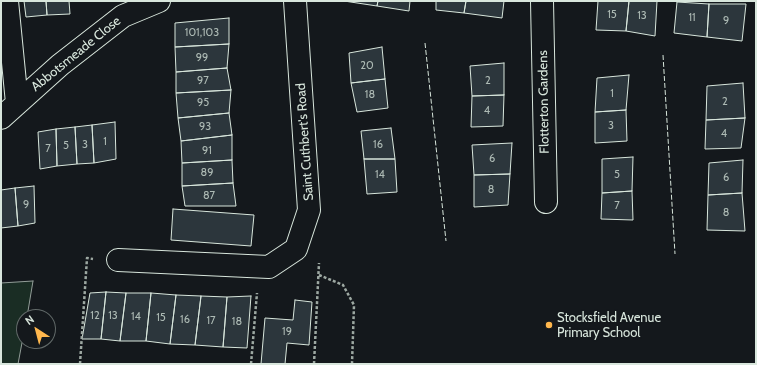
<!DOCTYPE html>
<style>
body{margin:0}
#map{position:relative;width:757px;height:365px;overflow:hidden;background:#14181c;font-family:Cabin,sans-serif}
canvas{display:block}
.frame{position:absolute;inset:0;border:2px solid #d8e6dc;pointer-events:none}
.north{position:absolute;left:16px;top:309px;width:40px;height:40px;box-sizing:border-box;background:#14181c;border:1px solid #626a69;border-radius:50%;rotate:324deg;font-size:11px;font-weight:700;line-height:16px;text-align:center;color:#d8e6dc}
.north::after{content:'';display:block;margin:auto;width:14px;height:18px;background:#ffb74d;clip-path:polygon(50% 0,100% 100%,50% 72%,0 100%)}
</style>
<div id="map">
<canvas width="757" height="365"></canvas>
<div class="frame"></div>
<div class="north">N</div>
</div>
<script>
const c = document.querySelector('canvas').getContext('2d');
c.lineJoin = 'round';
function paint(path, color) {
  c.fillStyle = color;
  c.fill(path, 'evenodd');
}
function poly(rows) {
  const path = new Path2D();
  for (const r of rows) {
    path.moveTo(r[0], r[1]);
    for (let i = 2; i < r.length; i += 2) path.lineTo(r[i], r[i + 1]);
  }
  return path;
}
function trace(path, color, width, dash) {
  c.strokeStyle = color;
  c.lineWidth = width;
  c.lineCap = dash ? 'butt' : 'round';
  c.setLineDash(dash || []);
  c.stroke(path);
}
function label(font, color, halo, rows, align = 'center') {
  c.font = font + ' Cabin,sans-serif';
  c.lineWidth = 3;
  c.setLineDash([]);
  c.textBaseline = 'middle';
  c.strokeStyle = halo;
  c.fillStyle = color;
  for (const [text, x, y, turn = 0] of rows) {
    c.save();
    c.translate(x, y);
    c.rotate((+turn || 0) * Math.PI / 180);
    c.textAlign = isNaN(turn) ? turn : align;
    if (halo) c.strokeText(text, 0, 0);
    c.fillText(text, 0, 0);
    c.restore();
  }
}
const green = poly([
 [33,281,27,317,24,317,24,332,18,364,1,364,1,283,33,281]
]);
paint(green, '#1a2d24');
trace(green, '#939e99', 1);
const building = poly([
 [24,1,46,1,47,15,26,17,24,1],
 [46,1,69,1,70,14,47,15,46,1],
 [344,1,378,1,377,6,344,1],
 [378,1,410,1,409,11,377,6,378,1],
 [436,1,466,1,464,13,436,10,436,1],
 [466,1,504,1,502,18,464,13,466,1],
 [598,1,629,1,626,31,596,30,598,1],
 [629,1,657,1,655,36,626,31,629,1],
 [677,2,709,4,707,37,674,33,677,2],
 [709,4,746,4,742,41,707,37,709,4],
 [229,18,229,44,175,47,175,23,229,18],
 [229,44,227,68,176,72,175,47,229,44],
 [382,47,385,79,351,83,349,53,382,47],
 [504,63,504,95,472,96,470,66,504,63],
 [227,68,231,90,176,93,176,72,227,68],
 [629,75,626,110,595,112,597,78,629,75],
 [385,79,388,108,357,112,351,83,385,79],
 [743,83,745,118,706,120,707,86,743,83],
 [231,90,229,113,178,118,176,93,231,90],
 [504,95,503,126,471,127,472,96,504,95],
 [626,110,627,141,595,143,595,112,626,110],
 [229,113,232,135,181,141,178,118,229,113],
 [745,118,741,148,705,149,706,120,745,118],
 [115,122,116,159,94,163,92,125,115,122],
 [92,125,94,163,77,164,75,127,92,125],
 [75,127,77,164,57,166,56,129,75,127],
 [391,128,395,159,364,159,361,131,391,128],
 [56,129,57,166,40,169,38,132,56,129],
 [232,135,232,160,182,163,181,141,232,135],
 [512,143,510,174,474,175,472,145,512,143],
 [633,157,632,191,602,193,602,159,633,157],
 [364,159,395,159,397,192,367,194,364,159],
 [232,160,233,183,182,186,182,163,232,160],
 [743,160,742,193,708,195,709,163,743,160],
 [510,174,508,205,474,207,474,175,510,174],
 [233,183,236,206,185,206,182,186,233,183],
 [34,186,35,223,18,226,15,188,34,186],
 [15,188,18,226,1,228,1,190,15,188],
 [632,191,633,220,601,219,602,193,632,191],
 [742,193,745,231,707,230,708,195,742,193],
 [173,209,254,215,251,246,171,240,173,209],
 [106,292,126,293,120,341,101,339,106,292],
 [106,292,101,339,82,339,90,293,106,292],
 [126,293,151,293,146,341,120,341,126,293],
 [151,293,176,295,170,344,146,341,151,293],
 [176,295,201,296,195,345,170,344,176,295],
 [201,296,227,297,223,347,195,345,201,296],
 [251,296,247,348,223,347,227,297,251,296],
 [295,300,312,302,309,345,287,343,285,364,261,364,265,318,293,320,295,300]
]);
paint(building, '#2c363c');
trace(building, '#d8e6dc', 1);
const minor = poly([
 [7,1,17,103],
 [542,1,546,202],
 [1,118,60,65,123,16,159,1],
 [118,260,269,267,296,249,309,210,295,1]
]);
trace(minor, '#d8e6dc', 24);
trace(poly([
 [319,275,343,285,354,305,352,364],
 [80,364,87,258,93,259],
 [251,364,257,293],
 [314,364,319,263]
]), '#9da8a2', 2.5, [3, 2]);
trace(minor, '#14181c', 22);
trace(poly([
 [425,43,446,241],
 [663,55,675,254]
]), '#d8e6dc', 1, [5, 2]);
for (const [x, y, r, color] of [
 [549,325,4,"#ffb74d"]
]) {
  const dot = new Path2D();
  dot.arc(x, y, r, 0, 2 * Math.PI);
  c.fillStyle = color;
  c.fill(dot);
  trace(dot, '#14181c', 1.5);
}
label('11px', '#adbab4', null, [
 ["15",612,15],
 ["13",642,16],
 ["11",692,18],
 ["9",726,21],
 ["101,103",202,33],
 ["99",202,58],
 ["20",367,66],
 ["97",203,81],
 ["2",488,81],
 ["1",612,94],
 ["18",370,95],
 ["2",725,102],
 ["95",203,103],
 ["4",487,111],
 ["3",611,126],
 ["93",205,127],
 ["4",724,134],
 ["1",105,142],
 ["3",85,145],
 ["16",378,145],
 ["5",66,146],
 ["7",48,149],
 ["91",207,151],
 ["6",492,159],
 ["89",207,173],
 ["14",380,175],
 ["5",617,175],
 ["6",726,178],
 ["8",491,190],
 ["87",209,196],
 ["9",26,205],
 ["7",617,206],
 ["8",726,213],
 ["12",95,316],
 ["13",113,316],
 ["14",136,317],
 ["15",161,318],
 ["16",185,320],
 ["17",211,321],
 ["18",237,322],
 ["19",287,332]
]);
label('13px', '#d8e6dc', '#14181c', [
 ["Abbotsmeade Close",76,54,-39],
 ["Flotterton Gardens",544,102,-91],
 ["Saint Cuthbert's Road",305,142,-94]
]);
label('13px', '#d8e6dc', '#14181c', [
 ["Stocksfield Avenue",557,318],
 ["Primary School",557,333]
], 'left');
</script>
